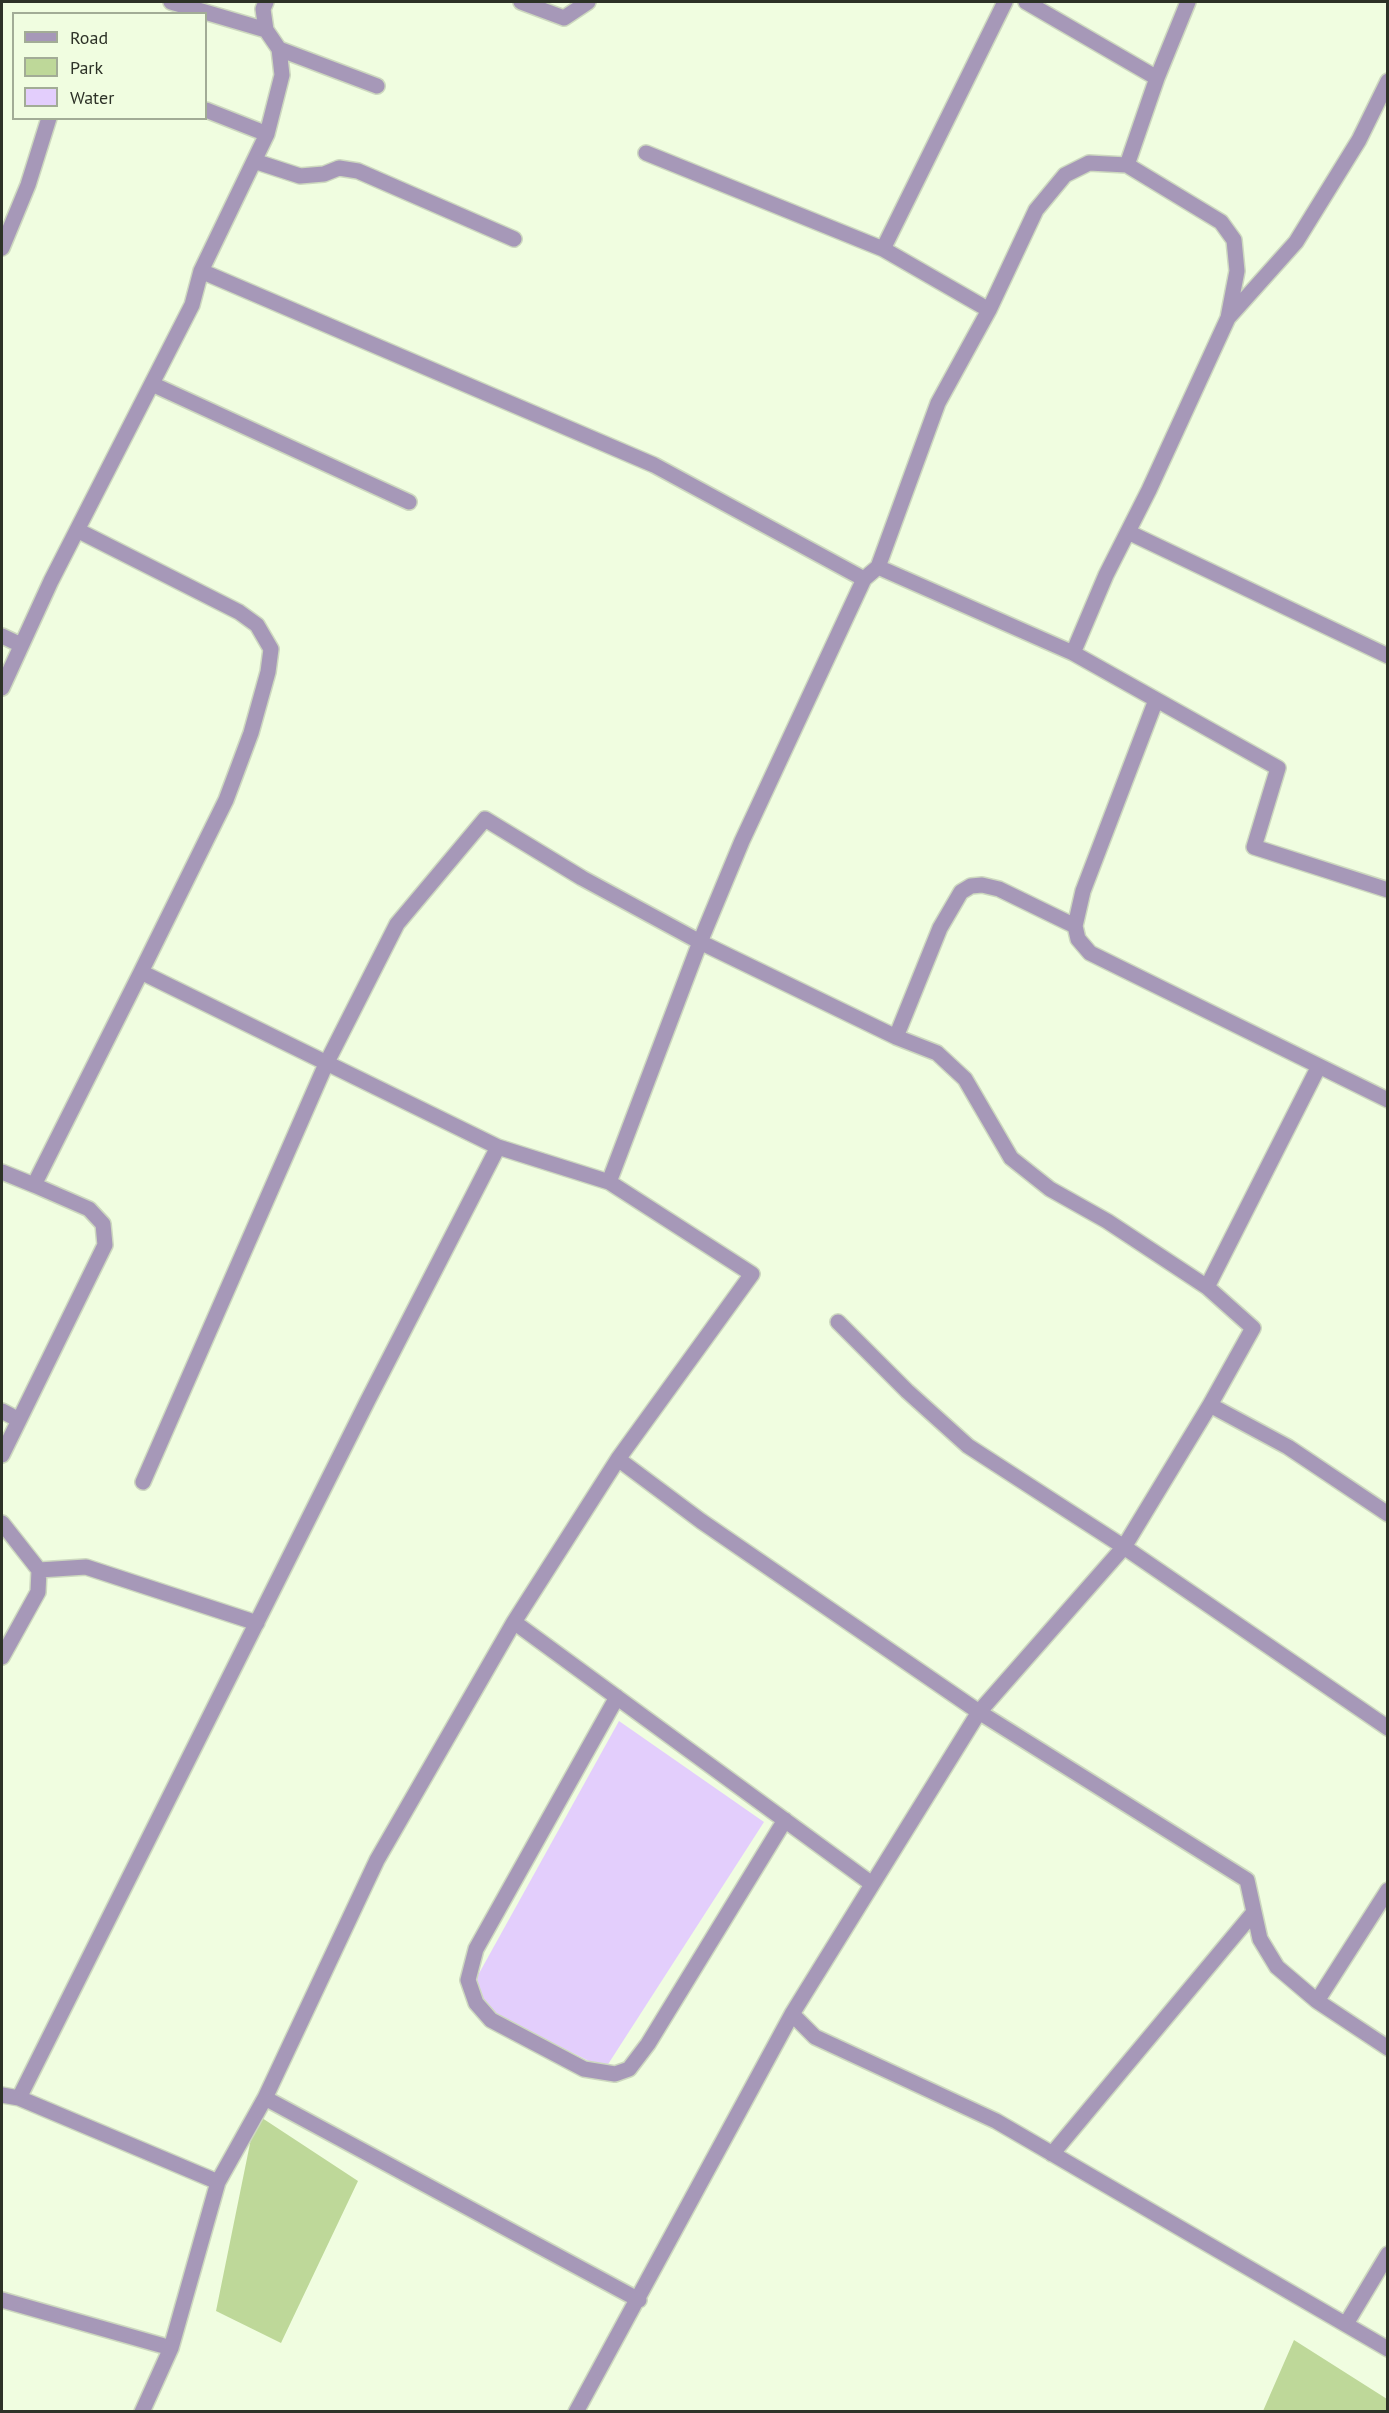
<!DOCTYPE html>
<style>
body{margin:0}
#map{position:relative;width:1389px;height:2413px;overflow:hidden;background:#f0fde0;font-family:"PT Sans",sans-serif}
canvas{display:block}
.frame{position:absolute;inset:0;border:3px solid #2d3227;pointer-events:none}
.legend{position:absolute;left:12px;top:12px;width:195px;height:108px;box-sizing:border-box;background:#f0fde0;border:2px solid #a2ac96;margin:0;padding:8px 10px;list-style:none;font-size:18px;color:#2d3227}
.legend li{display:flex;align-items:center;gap:12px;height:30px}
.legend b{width:30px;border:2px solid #a2ac96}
</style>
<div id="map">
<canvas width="1389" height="2413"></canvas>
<div class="frame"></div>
<ul class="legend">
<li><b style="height:8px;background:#a698b8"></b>Road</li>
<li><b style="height:16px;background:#bed899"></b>Park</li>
<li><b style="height:16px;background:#e3cefc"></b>Water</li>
</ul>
</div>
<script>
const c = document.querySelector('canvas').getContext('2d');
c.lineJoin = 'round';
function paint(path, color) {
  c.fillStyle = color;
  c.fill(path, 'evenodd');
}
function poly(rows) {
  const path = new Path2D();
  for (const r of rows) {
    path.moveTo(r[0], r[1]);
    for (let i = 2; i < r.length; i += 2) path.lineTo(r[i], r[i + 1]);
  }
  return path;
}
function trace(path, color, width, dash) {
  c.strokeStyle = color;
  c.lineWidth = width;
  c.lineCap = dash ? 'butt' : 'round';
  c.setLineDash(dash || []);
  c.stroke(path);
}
paint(poly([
 [256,2114,358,2181,281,2343,216,2311],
 [1294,2340,1387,2399,1387,2411,1263,2411]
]), '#bed899');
paint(poly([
 [619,1721,764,1822,605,2069,492,2013,472,1986]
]), '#e3cefc');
const minor = poly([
 [171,2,266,30],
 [521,2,564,18,588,2],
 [1026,2,1157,78],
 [279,49,377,86],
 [206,110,267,134],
 [646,153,883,249,989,310],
 [254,161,300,176,324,174,339,168,358,171,514,239],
 [2,248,28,185,49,118],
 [883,249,1005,2],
 [201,271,654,465,864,579,742,841,700,942,896,1037,937,1053,965,1079,1011,1158,1050,1189,1107,1221,1207,1287,1253,1328,1210,1405,1288,1447,1388,1514],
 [1228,318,1296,242,1359,140,1388,81],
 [152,384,409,502],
 [77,530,239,612,257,625,271,649,268,672,251,733,226,800,141,972],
 [1128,532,1388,656],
 [878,567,938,403,989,310,1036,210,1065,175,1089,163,1127,165,1157,78,1188,2],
 [864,579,878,567,1073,653,1278,768,1254,847,1388,890],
 [2,636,21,645],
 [1073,653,1106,575,1149,490,1228,318,1237,271,1234,240,1221,222,1127,165],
 [2,688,51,581,192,305,201,271,267,134,282,75,279,49,266,30,263,9,266,2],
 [1156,700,1083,891,1075,926,1078,939,1090,953,1388,1100],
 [896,1037,940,928,961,892,971,886,982,885,999,889,1075,926],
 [2,1172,34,1185,141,972,498,1147,609,1182,752,1274,618,1459],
 [1207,1287,1319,1066],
 [838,1322,907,1391,968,1446,1124,1547,1388,1728],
 [1210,1405,1124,1547,979,1712,1247,1880,1260,1939,1277,1967,1317,2001],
 [2,1411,19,1420],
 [2,1455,105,1245,103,1224,89,1209,34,1185],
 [143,1482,326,1064,397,924,485,819,582,878,700,942,609,1182],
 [2,1523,39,1570,38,1592,2,1657],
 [39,1570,86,1567,257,1623],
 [514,1622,872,1884],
 [617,1697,476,1949,468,1980,476,2003,491,2020,584,2069,615,2074,629,2069,648,2044,785,1820],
 [1388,1890,1317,2001,1388,2048],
 [2,2095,19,2098],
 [265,2098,639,2300],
 [1052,2154,1254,1912],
 [218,2182,19,2098,367,1402,498,1147],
 [2,2300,171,2348],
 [1346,2324,1388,2254],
 [142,2412,171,2348,218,2182,265,2098,377,1860,514,1622,618,1459,701,1521,979,1712,792,2014,815,2037,996,2121,1388,2349],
 [576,2412,792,2014]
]);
trace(minor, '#cdd8bf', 18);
trace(minor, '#a698b8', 15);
</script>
